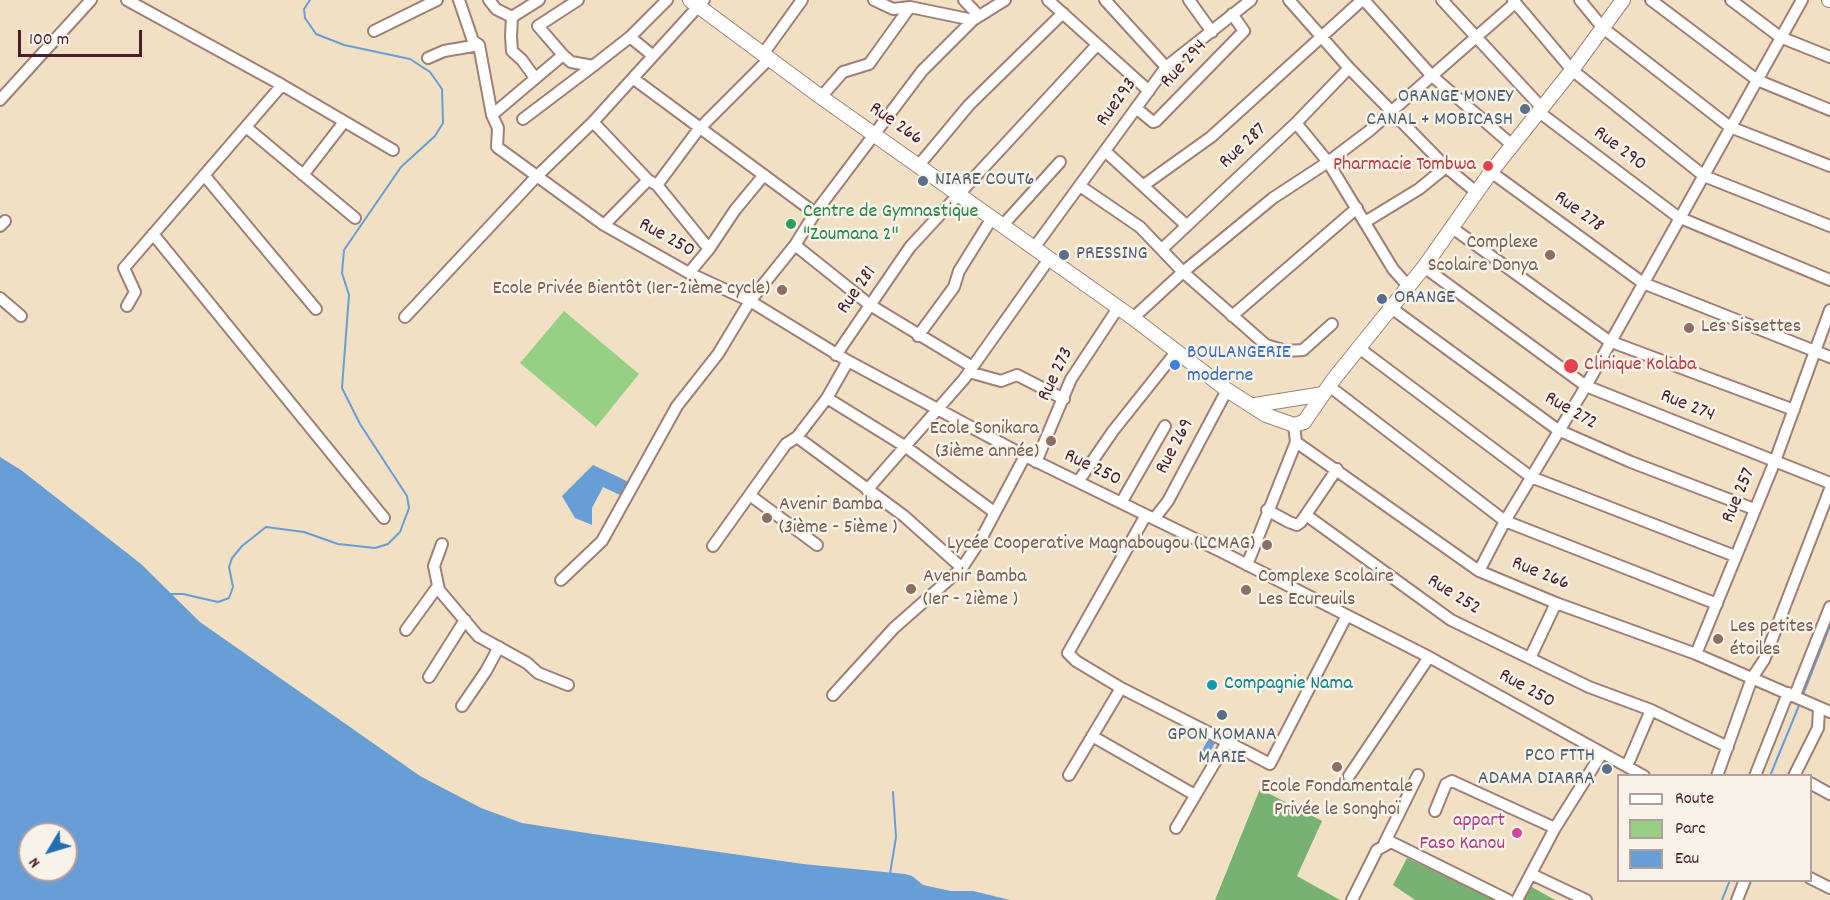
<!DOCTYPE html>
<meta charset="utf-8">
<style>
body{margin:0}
#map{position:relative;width:1830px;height:900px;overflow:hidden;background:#f1e0c4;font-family:Dekko,sans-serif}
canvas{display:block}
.legend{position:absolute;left:1617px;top:774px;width:195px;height:108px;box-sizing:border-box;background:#f7f3e8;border:2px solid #b29e9c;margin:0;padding:8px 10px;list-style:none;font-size:18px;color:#4a1f2b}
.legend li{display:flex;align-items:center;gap:12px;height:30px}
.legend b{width:30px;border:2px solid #b29e9c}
.north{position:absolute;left:18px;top:822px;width:60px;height:60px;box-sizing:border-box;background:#f7f3e8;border:2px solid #b29e9c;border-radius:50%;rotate:232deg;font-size:16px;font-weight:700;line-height:24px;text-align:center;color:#4a1f2b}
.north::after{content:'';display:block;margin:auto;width:21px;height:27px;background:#1f6fb2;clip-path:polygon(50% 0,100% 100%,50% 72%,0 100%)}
.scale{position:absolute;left:18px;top:30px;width:124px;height:27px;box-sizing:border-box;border:3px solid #4a1f2b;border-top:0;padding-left:8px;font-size:18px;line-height:21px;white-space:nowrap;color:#4a1f2b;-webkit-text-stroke:4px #f7f3e8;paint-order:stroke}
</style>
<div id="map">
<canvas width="1830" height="900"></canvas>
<ul class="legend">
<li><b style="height:8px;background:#fff"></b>Route</li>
<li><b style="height:16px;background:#96d084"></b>Parc</li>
<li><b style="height:16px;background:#679ed5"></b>Eau</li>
</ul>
<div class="north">N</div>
<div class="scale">100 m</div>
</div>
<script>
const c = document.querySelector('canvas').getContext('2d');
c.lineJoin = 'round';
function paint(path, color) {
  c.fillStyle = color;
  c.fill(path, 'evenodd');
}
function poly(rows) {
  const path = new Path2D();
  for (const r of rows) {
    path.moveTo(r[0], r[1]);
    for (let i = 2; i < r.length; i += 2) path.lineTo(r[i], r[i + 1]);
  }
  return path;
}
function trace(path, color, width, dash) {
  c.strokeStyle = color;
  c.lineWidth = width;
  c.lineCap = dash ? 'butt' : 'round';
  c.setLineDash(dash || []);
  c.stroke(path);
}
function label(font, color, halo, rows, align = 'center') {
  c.font = font + ' Dekko,sans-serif';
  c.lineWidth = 5;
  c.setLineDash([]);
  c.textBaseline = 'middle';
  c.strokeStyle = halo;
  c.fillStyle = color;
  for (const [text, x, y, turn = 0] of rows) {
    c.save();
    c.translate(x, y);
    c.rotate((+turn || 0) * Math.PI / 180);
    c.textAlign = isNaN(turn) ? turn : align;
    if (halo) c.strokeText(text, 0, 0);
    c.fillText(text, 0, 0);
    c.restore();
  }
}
paint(poly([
 [564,311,639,374,596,427,520,363]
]), '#96d084');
paint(poly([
 [1260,789,1322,821,1297,876,1340,900,1215,900],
 [1407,858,1496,900,1415,900,1393,885],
 [1530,886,1555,900,1524,900]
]), '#78b272');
paint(poly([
 [0,457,21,470,141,564,200,622,420,776,481,808,522,823,593,834,803,864,905,874,912,876,923,885,951,891,973,891,1010,900,0,900],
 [30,834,66,834,66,870,30,870],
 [593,465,633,484,622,496,603,487,592,508,592,525,575,518,562,496],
 [1209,738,1216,741,1206,760,1199,756]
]), '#679ed5');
trace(poly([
 [170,594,183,594,218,602,229,598,233,587,229,567,232,558,242,546,266,527,304,532,338,544,375,548,388,544,400,532,409,508,407,496,360,424,342,388,349,295,342,273,344,250,401,167,435,136,443,123,442,89,430,72,410,59,344,45,316,34,305,18,304,9,310,0],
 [1803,695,1830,626],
 [1770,776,1800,703],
 [890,874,896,837,893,792],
 [1722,900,1730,880]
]), '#679ed5', 2);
const minor = poly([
 [127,0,282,85,393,150],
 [459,0,473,41,479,45,492,115,498,128,497,147,604,225,689,273,750,301,848,361,1025,456,1224,553,1429,657,1644,776],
 [489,0,496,9,512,17],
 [874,0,893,9,910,7,973,20],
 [964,0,979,16],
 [1048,0,1149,91],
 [1105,0,1166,67],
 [1189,0,1212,32],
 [1289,0,1349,68,1446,167,1476,192],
 [1364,0,1431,75,1512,145],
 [1442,0,1542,108],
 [1513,0,1572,70,1704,176,1830,226],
 [1580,0,1603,28,1730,127,1830,166],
 [1651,0,1757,80,1830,110],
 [1731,0,1780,37,1830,57],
 [374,31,437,0],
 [630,37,667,0],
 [763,54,802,0],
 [563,55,538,26,578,0],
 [428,58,444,51,479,45],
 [535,78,522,60,512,51,511,36,512,17,539,0],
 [634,79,815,213],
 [821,97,843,72,869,64,910,7],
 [0,100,91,0],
 [1136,108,1153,122,1156,121,1244,31,1232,14],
 [1539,112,1678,217,1830,280],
 [492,115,563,55,571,62,593,66,630,37,652,55],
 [523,119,593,66],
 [593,122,648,180,657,185,709,249,735,210,764,175],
 [1296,123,1328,162,1393,269,1408,286],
 [246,127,355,218],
 [1105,151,1186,225],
 [919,165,969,105,1063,13],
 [1491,172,1643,283,1830,357],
 [204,175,316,309],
 [303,175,344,122],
 [657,185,698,130,769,59],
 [1144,185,1211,137,1362,0],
 [1080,186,1140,227,1183,272,1266,345,1286,351,1303,350,1332,324],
 [1365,222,1419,189,1446,167],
 [604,225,648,180],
 [0,226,5,221],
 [1002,226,1060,162],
 [1451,227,1609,341,1794,410],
 [153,234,384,518],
 [795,245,870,305,971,366],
 [1034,248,1166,67,1251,0],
 [1162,249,1296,123,1349,68],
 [1424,267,1586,386,1830,483],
 [689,273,709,249],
 [0,298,21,316],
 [127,306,135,292,124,268,282,85],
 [1390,307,1558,430,1631,462,1754,509],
 [1232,316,1357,208],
 [405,317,536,177,593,122,704,0],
 [1133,318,1183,272,1273,198,1328,162,1369,131,1515,3],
 [918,336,954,287,959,271,992,218],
 [1359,348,1531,477,1735,556],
 [836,355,910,247,1097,45],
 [969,372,1001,381,1017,375,1064,399],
 [1329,386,1505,521,1717,604],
 [827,398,906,447,994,512],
 [797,437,904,516,962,568],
 [1296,442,1479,571,1556,603,1696,654,1830,712],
 [1036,462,1071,379,1118,308],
 [1078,482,1113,431,1176,352],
 [867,490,964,379,1049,259],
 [751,496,817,545],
 [1121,503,1165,426],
 [1267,510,1289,522,1297,525,1301,522,1337,469],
 [1146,515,1068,653,1076,661,1121,688,1251,754,1270,764,1346,617],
 [1306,515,1451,620,1589,687,1651,710,1728,747],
 [1154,519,1168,501,1227,390],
 [442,544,434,566,439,590,478,636,527,663,538,673,568,685],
 [713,546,786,444,797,437,827,398,848,361],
 [1247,565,1296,442,1294,425],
 [1479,571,1505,521,1586,386,1802,0],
 [561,580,602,541,677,406,718,354,750,301,795,245,815,213,922,71,973,20,1005,0],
 [406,630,438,586],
 [1696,654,1775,461,1830,310],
 [1530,658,1556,603],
 [429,677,465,620],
 [833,695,894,628,962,568,981,539,1025,456],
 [1795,695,1830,607],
 [462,706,486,671,499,647],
 [1092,736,1195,795],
 [1627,766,1651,710],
 [1069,775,1121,688],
 [1349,776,1429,657],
 [1717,776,1752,678,1764,660,1830,489],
 [1755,776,1788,693],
 [1794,776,1818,728,1819,708],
 [1810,783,1830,794],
 [1435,811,1446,784,1452,781,1555,828],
 [1176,828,1227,742],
 [1384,844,1418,775],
 [1531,874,1586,900],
 [1810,878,1830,888],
 [1352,900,1377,850,1391,842,1508,900],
 [1517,900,1555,828,1602,753],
 [1737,900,1745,880]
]);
const major = poly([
 [690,0,821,97,1133,318,1227,390,1266,415,1294,425,1304,422,1333,380,1424,267,1491,172,1572,70,1623,0],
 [1829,0,1830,0],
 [1255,405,1323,394]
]);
trace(minor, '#9e8078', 14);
trace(major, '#9e8078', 16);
trace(minor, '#fff', 10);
trace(major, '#fff', 14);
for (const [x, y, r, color] of [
 [1525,109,6,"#5c6f8a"],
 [1488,166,6,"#e0444e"],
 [923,181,6,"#5c6f8a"],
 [791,224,6,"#2e9e5b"],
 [1064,255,6,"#5c6f8a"],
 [1550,255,6,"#8d6e63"],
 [782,290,6,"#8d6e63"],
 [1382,299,6,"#5c6f8a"],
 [1689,328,6,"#8d6e63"],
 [1175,365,6,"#3f7fe0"],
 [1571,366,8,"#e0444e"],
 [1051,441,6,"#8d6e63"],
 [767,518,6,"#8d6e63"],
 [1267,545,6,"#8d6e63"],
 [911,589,6,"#8d6e63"],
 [1246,590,6,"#8d6e63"],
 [1718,639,6,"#8d6e63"],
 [1212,685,6,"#0f9aa8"],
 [1222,715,6,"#5c6f8a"],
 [1337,767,6,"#8d6e63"],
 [1607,769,6,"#5c6f8a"],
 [1517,833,6,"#d1479c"]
]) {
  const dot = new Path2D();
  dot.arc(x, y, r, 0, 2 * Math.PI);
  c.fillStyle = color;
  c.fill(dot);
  trace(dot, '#f7f3e8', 2);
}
label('20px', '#4a1f2b', '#f7f3e8', [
 ["Rue 294",1185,65,-47],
 ["Rue293",1118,103,-54],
 ["Rue 266",895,125,35],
 ["Rue 287",1244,147,-43],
 ["Rue 290",1619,150,37],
 ["Rue 278",1578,213,36],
 ["Rue 250",666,239,29],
 ["Rue 281",858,291,-55],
 ["Rue 273",1057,375,-64],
 ["Rue 274",1687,407,22],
 ["Rue 272",1570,412,30],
 ["Rue 269",1176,447,-62],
 ["Rue 250",1092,469,26],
 ["Rue 257",1740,496,-67],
 ["Rue 266",1540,575,22],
 ["Rue 252",1453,596,32],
 ["Rue 250",1526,690,29]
]);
label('20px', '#4e5e75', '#f7f3e8', [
 ["ORANGE MONEY",1513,98,"right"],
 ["CANAL + MOBICASH",1513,121,"right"],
 ["NIARE COUT6",935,181],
 ["PRESSING",1076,255],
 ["ORANGE",1394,299],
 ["GPON KOMANA",1222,736,"center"],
 ["MARIE",1222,759,"center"],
 ["PCO FTTH",1595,757,"right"],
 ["ADAMA DIARRA",1595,780,"right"]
], 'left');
label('20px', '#be3a42', '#f7f3e8', [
 ["Pharmacie Tombwa",1476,166],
 ["Clinique Kolaba",1584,366,"left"]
], 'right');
label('20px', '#27864d', '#f7f3e8', [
 ["Centre de Gymnastique",803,213],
 ["\"Zoumana 2\"",803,236]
], 'left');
label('20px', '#785e54', '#f7f3e8', [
 ["Complexe",1538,244,"right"],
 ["Scolaire Donya",1538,267,"right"],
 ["Ecole Privée Bientôt (1er-2ième cycle)",770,290,"right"],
 ["Les Sissettes",1701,328],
 ["Ecole Sonikara",1039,430,"right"],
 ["(3ième année)",1039,453,"right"],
 ["Avenir Bamba",779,506],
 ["(3ième - 5ième )",779,529],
 ["Lycée Cooperative Magnabougou (LCMAG)",1255,545,"right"],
 ["Avenir Bamba",923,578],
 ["(1er - 2ième )",923,601],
 ["Complexe Scolaire",1258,578],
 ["Les Ecureuils",1258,601],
 ["Les petites",1730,628],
 ["étoiles",1730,651],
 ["Ecole Fondamentale",1337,788,"center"],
 ["Privée le Songhoï",1337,811,"center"]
], 'left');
label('20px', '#366cbe', '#f7f3e8', [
 ["BOULANGERIE",1187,354],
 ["moderne",1187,377]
], 'left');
label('20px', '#0d838f', '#f7f3e8', [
 ["Compagnie Nama",1224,685]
], 'left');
label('20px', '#b23c85', '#f7f3e8', [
 ["appart",1505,822],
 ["Faso Kanou",1505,845]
], 'right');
</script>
